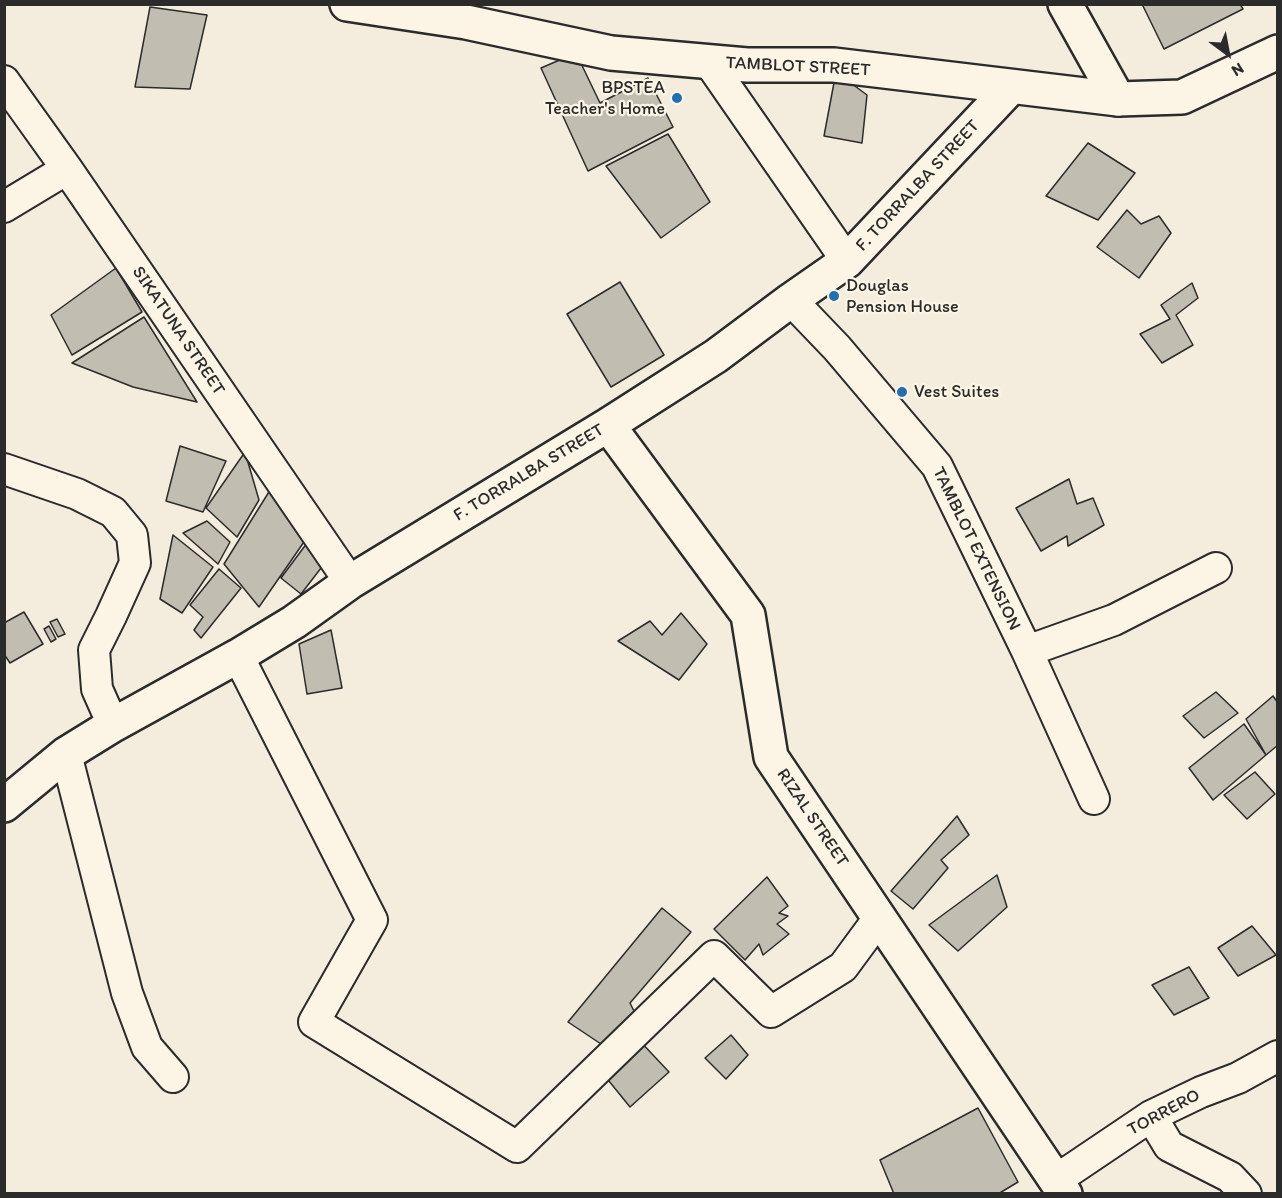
<!DOCTYPE html>
<style>
body{margin:0}
#map{position:relative;width:1282px;height:1198px;overflow:hidden;background:#f4edde;font-family:Itim,sans-serif}
canvas{display:block}
.frame{position:absolute;inset:0;border:6px solid #2b2b2b;pointer-events:none}
.north{position:absolute;left:1198px;top:24px;width:60px;height:60px;-webkit-text-stroke:4px #fcf5e5;paint-order:stroke;rotate:148deg;font-size:16px;font-weight:700;line-height:24px;text-align:center;color:#2b2b2b}
.north::after{content:'';display:block;margin:auto;width:21px;height:27px;background:#2b2b2b;clip-path:polygon(50% 0,100% 100%,50% 72%,0 100%)}
</style>
<div id="map">
<canvas width="1282" height="1198"></canvas>
<div class="frame"></div>
<div class="north">N</div>
</div>
<script>
const c = document.querySelector('canvas').getContext('2d');
c.lineJoin = 'round';
function paint(path, color) {
  c.fillStyle = color;
  c.fill(path, 'evenodd');
}
function poly(rows) {
  const path = new Path2D();
  for (const r of rows) {
    path.moveTo(r[0], r[1]);
    for (let i = 2; i < r.length; i += 2) path.lineTo(r[i], r[i + 1]);
  }
  return path;
}
function trace(path, color, width, dash) {
  c.strokeStyle = color;
  c.lineWidth = width;
  c.lineCap = dash ? 'butt' : 'round';
  c.setLineDash(dash || []);
  c.stroke(path);
}
function label(font, color, halo, rows, align = 'center') {
  c.font = font + ' Itim,sans-serif';
  c.lineWidth = 4.5;
  c.setLineDash([]);
  c.textBaseline = 'middle';
  c.strokeStyle = halo;
  c.fillStyle = color;
  for (const [text, x, y, turn = 0] of rows) {
    c.save();
    c.translate(x, y);
    c.rotate((+turn || 0) * Math.PI / 180);
    c.textAlign = isNaN(turn) ? turn : align;
    if (halo) c.strokeText(text, 0, 0);
    c.fillText(text, 0, 0);
    c.restore();
  }
}
const building = poly([
 [1142,4,1240,4,1243,9,1164,49,1142,4],
 [150,7,207,15,190,89,135,87,150,7],
 [576,53,600,103,648,78,673,127,588,171,541,68,576,53],
 [836,72,867,95,862,143,824,136,836,72],
 [668,134,710,202,661,238,606,166,668,134],
 [1088,143,1135,173,1098,220,1046,196,1088,143],
 [1127,210,1141,224,1159,216,1171,233,1139,278,1097,247,1127,210],
 [116,268,142,312,72,355,51,315,116,268],
 [620,282,664,355,611,387,567,314,620,282],
 [1192,283,1198,298,1176,315,1193,345,1162,363,1140,334,1170,319,1161,305,1192,283],
 [144,317,197,402,133,387,72,363,144,317],
 [180,446,226,461,203,512,166,501,180,446],
 [245,452,259,500,237,537,206,508,245,452],
 [1069,479,1077,504,1093,498,1104,525,1068,546,1067,536,1041,551,1016,508,1069,479],
 [272,487,306,539,259,607,224,564,272,487],
 [207,521,230,542,218,564,183,533,207,521],
 [173,535,213,567,182,613,160,599,173,535],
 [307,543,328,559,301,594,281,578,307,543],
 [219,569,241,588,201,638,194,630,203,617,190,605,219,569],
 [24,612,43,644,10,663,4,654,4,623,24,612],
 [681,613,707,644,679,680,618,641,650,621,662,635,681,613],
 [57,619,65,634,58,637,50,622,57,619],
 [49,626,56,639,51,642,44,629,49,626],
 [331,630,342,688,307,694,299,644,331,630],
 [1216,692,1238,713,1204,738,1183,716,1216,692],
 [1273,696,1278,703,1278,745,1266,755,1246,719,1273,696],
 [1244,724,1266,755,1213,800,1189,768,1244,724],
 [1255,772,1275,794,1247,819,1224,795,1255,772],
 [957,816,969,835,941,860,948,868,913,909,891,891,957,816],
 [997,875,1007,907,958,951,929,925,997,875],
 [767,877,788,906,779,913,788,916,777,924,789,934,763,955,759,944,745,960,714,929,767,877],
 [662,908,691,932,630,1003,638,1019,607,1048,568,1022,662,908],
 [1252,926,1276,955,1238,976,1218,948,1252,926],
 [1189,967,1209,998,1174,1015,1152,985,1189,967],
 [731,1035,748,1055,726,1079,705,1058,731,1035],
 [638,1039,669,1072,630,1107,600,1070,638,1039],
 [978,1108,1018,1182,998,1194,894,1194,880,1160,978,1108]
]);
paint(building, '#c2bdb1');
trace(building, '#2b2b2b', 1.5);
const minor = poly([
 [709,62,847,261],
 [4,81,67,169,350,582],
 [4,207,67,169],
 [791,300,837,348,937,466,1027,651,1094,799],
 [4,469,77,494,113,512,132,535,135,563,111,616,94,650,97,689,113,725],
 [1027,651,1114,620,1216,568],
 [238,656,372,920,314,1022,517,1147,714,956,771,1012,843,967,879,918],
 [66,754,127,993,147,1047,173,1077],
 [1151,1116,1169,1146,1230,1177,1246,1194],
 [1056,1180,1151,1116,1201,1092,1238,1078,1278,1056]
]);
const tertiary = poly([
 [1065,4,1118,99],
 [608,425,748,615,771,757,1065,1194],
 [4,805,66,754,113,725,238,656,294,622,350,582,608,425,716,356,791,300,847,261,1011,87]
]);
const secondary = poly([
 [347,4,466,22,611,53,747,65,834,65,1118,99,1182,97,1278,52]
]);
trace(minor, '#2b2b2b', 34);
trace(tertiary, '#2b2b2b', 38);
trace(secondary, '#2b2b2b', 38);
trace(minor, '#fcf5e5', 30);
trace(tertiary, '#fcf5e5', 33);
trace(secondary, '#fcf5e5', 33);
for (const [x, y, r, color] of [
 [677,98,6,"#1f6fb2"],
 [834,296,6,"#1f6fb2"],
 [902,392,6,"#1f6fb2"]
]) {
  const dot = new Path2D();
  dot.arc(x, y, r, 0, 2 * Math.PI);
  c.fillStyle = color;
  c.fill(dot);
  trace(dot, '#fcf5e5', 2);
}
label('18px', '#2b2b2b', '#fcf5e5', [
 ["TAMBLOT STREET",798,67,3],
 ["F. TORRALBA STREET",918,186,-47],
 ["SIKATUNA STREET",178,331,56],
 ["F. TORRALBA STREET",529,473,-31],
 ["TAMBLOT EXTENSION",976,549,64],
 ["RIZAL STREET",812,818,56],
 ["TORRERO",1164,1113,-28]
]);
label('18px', '#2b2b2b', '#fcf5e5', [
 ["BPSTEA",665,88,"right"],
 ["Teacher's Home",665,109,"right"],
 ["Douglas",846,286],
 ["Pension House",846,307],
 ["Vest Suites",914,392]
], 'left');
</script>
